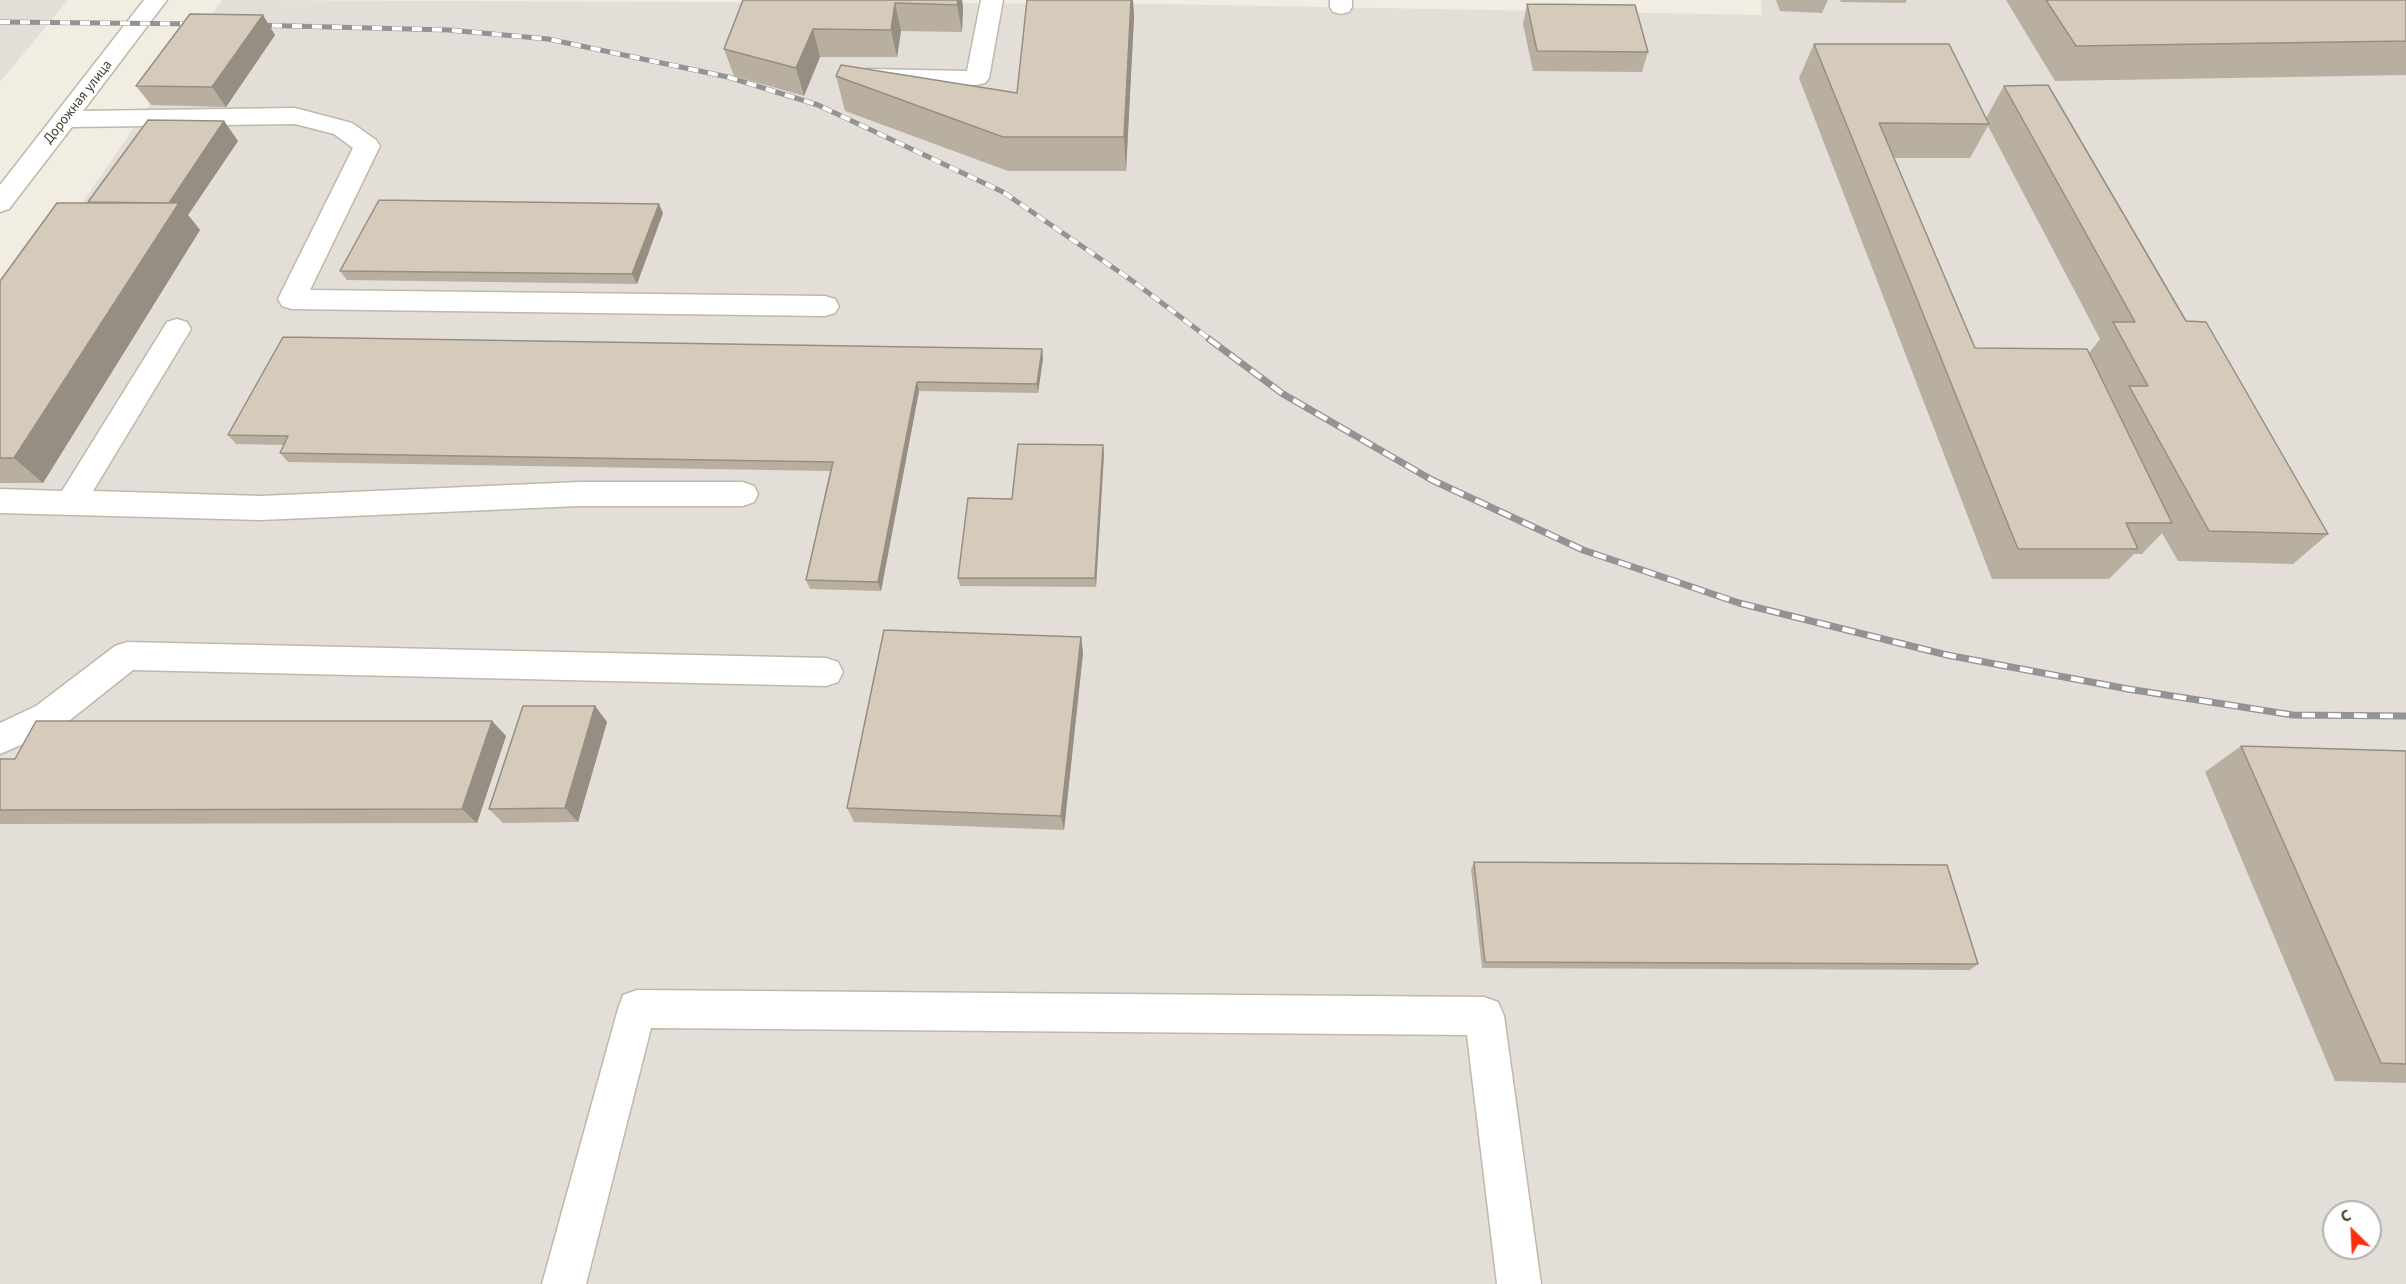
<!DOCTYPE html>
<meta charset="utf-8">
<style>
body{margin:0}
#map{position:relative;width:2406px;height:1284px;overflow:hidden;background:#f2ede3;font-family:"PT Sans",sans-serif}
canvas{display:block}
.north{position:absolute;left:2322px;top:1200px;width:60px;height:60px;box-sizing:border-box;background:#fff;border:2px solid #b4b1ad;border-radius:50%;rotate:336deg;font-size:16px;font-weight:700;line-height:24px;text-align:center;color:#433d33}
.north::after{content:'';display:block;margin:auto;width:21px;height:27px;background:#fe300e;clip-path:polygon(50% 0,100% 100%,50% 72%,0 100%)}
</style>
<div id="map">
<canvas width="2406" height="1284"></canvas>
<div class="north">С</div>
</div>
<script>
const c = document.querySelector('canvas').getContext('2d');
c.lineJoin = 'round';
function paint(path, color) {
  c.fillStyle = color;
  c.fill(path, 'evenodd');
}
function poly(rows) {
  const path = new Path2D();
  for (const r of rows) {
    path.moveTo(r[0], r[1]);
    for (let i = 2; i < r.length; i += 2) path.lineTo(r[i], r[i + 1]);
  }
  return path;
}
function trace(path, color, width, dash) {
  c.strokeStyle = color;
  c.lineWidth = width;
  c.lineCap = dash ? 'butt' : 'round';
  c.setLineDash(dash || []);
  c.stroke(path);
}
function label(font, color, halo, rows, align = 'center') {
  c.font = font + ' "PT Sans",sans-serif';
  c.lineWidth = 5;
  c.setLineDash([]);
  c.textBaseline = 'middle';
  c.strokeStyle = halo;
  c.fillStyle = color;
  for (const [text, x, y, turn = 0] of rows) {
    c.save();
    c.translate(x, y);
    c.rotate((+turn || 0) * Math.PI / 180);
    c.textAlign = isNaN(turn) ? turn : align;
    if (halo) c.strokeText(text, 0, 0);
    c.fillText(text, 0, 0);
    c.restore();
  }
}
paint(poly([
 [0,0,68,0,0,82],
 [222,0,1160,4,1762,15,1761,0,2406,0,2406,1284,0,1284,0,322],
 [2334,1212,2370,1212,2370,1248,2334,1248]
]), '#e3ded8');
const minor = poly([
 [144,0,167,0,83,111,295,108,352,123,376,140,380,146,310,290,825,296,835,299,839,306,835,313,825,316,292,309,282,306,278,299,353,148,334,134,295,124,72,127,9,209,0,212,0,185,144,0],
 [981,0,1003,0,989,78,985,83,977,85,867,83,859,81,855,76,859,71,867,69,967,71,981,0],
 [1330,0,1352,0,1352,7,1349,12,1341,14,1333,12,1330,7,1330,0],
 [177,319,187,322,191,329,93,491,261,496,579,482,743,482,754,486,758,494,754,502,743,506,579,506,261,520,0,513,0,489,62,491,167,322,177,319],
 [127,642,826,658,838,662,843,672,838,682,826,686,133,670,60,728,0,754,0,723,36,706,115,646,127,642],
 [637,990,1484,997,1498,1002,1504,1016,1541,1284,1497,1284,1467,1035,651,1028,586,1284,542,1284,618,1009,623,995,637,990]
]);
trace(minor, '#c0b8a8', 3);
paint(minor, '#fff');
const railFar1 = poly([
 [0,22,201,24],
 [252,25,449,30,548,39,728,77,818,105,1003,192,1134,282,1211,340]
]);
const rail = poly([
 [1209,339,1283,394,1432,480,1583,550,1739,603,1947,655,2128,689,2293,715,2406,716]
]);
trace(railFar1, '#939393', 5);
trace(rail, '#939393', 7);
trace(railFar1, '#fff', 4, [10]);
trace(rail, '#fff', 4.5, [13]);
paint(poly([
 [743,0,962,0,963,7,962,32,901,31,897,57,820,57,804,96,734,76,724,49],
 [1027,0,1133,0,1134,17,1126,171,1008,171,845,111,836,76,1017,93],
 [1776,0,1828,0,1822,13,1780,11],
 [1840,0,1907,0,1905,3,1841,2],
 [2006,0,2406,0,2406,75,2055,81],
 [1527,4,1648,52,1642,72,1533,71,1523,24],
 [275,35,226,107,151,105,136,86],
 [1814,44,1986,118,2004,86,2186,321,2328,534,2293,564,2178,561,2162,533,2142,554,2134,554,2109,579,1992,579,1799,78],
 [1988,126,2100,339,2089,353,1975,348,1894,158,1970,158],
 [224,121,238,141,188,215,200,230,43,483,0,483,0,281,89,203],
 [663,213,637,284,347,280,340,271],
 [1042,349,1043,358,1038,393,919,391,881,591,810,589,806,580,830,471,288,462,280,453,284,445,236,444,228,435],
 [1104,454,1096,587,960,586,958,578,1012,499],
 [1081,637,1083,653,1064,830,854,822,847,808],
 [595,706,607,722,578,822,503,823,489,809],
 [492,721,506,736,477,823,0,824,0,759,15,759],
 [2241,746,2406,751,2406,1083,2335,1081,2205,772],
 [1474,862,1978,964,1970,970,1482,968,1471,869]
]), '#b8afa1');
paint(poly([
 [958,0,962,0,963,7,962,32,957,5],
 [1131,0,1133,0,1134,17,1126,171,1124,137],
 [895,3,901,31,897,57,891,30],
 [263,15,275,35,226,107,212,87],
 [813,29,820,57,804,96,796,68],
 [224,121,238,141,188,215,200,230,43,483,14,458,168,204],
 [659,204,663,213,637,284,632,274],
 [1042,349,1043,358,1038,393,1037,384],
 [917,382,919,391,881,591,878,582],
 [1103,445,1104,454,1096,587,1095,578],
 [1081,637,1083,653,1064,830,1061,816],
 [595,706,607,722,578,822,565,808],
 [492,721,506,736,477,823,462,809]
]), '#968e83');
const building = poly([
 [743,0,958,0,957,5,895,3,891,30,813,29,796,68,724,49,743,0],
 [1027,0,1131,0,1124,137,1003,137,836,76,841,65,1017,93,1027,0],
 [2046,0,2406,0,2406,41,2076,46,2046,0],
 [1527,4,1635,5,1648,52,1537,51,1527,4],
 [190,14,263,15,212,87,136,86,190,14],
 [1814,44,1949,44,1989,124,1879,123,1975,348,2087,349,2172,523,2126,523,2138,549,2018,549,1814,44],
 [2048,85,2186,321,2206,322,2328,534,2209,531,2129,386,2148,386,2113,322,2135,322,2004,86,2048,85],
 [148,120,224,121,169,203,88,202,148,120],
 [379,200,659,204,632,274,340,271,379,200],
 [57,203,179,203,14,458,0,458,0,281,57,203],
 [283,337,1042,349,1037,384,917,382,878,582,806,580,833,462,280,453,288,436,228,435,283,337],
 [1018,444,1103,445,1095,578,958,578,968,498,1012,499,1018,444],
 [884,630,1081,637,1061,816,847,808,884,630],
 [523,706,595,706,565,808,489,809,523,706],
 [36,721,492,721,462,809,0,810,0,759,15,759,36,721],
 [2241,746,2406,751,2406,1064,2381,1063,2241,746],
 [1474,862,1947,865,1978,964,1485,962,1474,862]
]);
paint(building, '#d6cbbb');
trace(building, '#968e83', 1.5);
label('14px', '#433d33', '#fff', [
 ["Дорожная улица",78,102,-52]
]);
</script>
